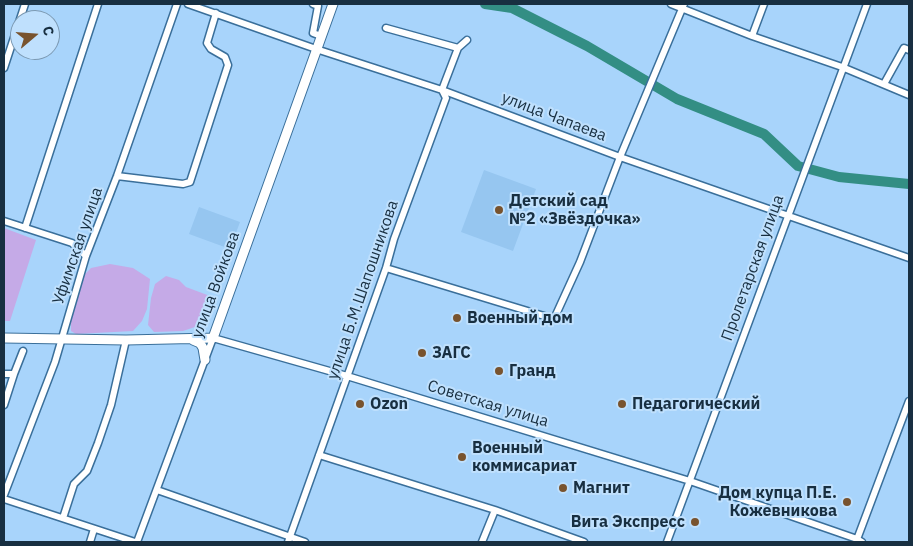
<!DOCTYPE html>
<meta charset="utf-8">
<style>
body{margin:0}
#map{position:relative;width:913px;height:546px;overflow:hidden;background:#a8d4fb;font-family:"IBM Plex Sans",sans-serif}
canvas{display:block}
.frame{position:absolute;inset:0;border:5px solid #182f41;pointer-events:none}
.north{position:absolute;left:10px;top:10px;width:50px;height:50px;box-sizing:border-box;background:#bfe0fd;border:1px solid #7c99b2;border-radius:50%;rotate:72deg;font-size:14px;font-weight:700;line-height:20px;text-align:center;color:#182f41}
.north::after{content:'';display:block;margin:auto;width:18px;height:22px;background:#78532e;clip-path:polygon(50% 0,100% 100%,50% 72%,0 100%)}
</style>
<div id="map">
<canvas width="913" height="546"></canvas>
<div class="frame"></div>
<div class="north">С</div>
</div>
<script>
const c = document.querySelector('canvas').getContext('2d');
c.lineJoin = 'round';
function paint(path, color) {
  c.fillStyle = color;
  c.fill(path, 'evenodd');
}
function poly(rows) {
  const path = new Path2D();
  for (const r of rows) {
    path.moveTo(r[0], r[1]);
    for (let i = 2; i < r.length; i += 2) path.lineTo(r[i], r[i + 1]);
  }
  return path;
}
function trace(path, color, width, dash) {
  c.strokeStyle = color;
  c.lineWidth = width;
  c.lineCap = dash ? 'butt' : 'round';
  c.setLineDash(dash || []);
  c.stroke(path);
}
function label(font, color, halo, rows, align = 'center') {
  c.font = font + ' "IBM Plex Sans",sans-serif';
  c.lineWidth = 4;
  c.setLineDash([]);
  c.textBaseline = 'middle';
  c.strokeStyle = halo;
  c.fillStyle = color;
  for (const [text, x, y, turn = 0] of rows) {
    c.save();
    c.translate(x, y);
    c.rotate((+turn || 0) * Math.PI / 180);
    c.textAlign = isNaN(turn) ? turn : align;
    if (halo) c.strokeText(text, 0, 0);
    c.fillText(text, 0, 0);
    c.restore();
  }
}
paint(poly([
 [484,170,536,189,513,251,461,232],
 [199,207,240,222,230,249,189,234]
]), '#96c6f0');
paint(poly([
 [4,228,36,240,10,321,4,321],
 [110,264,133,268,150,279,147,309,142,321,133,331,76,334,71,331,71,319,82,277,91,268],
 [166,276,179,280,186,287,210,296,211,300,201,325,183,331,154,332,148,325,151,298,155,284]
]), '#c5aae7');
trace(poly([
 [485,4,512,8,587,46,677,99,764,134,798,166,839,177,909,184]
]), '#338e84', 10);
const street = poly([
 [188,4,316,49,442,90,620,157,909,258],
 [313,4,318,6,313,33,321,36],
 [671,4,752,36,842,67,909,95],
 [386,28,458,48],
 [752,36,764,4],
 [4,68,25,4],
 [884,84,904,48,909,50],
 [117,176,183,184,190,182,228,65,225,57,211,49,207,43,216,13],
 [4,221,72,243,86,256],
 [25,228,98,4],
 [386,268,554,319,580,262,620,157,684,4],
 [4,374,14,374,4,405],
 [14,374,23,351],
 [319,455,495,510,584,542],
 [157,490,305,542],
 [4,495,55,362,86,256,117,176,177,4],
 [4,499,135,542],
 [63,518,74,484,87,471,98,443,111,405,126,340],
 [90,542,94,529],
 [137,542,213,338,347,376,690,481,857,539,862,542],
 [288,542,386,268,394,239,446,98,442,90,445,82,458,48,467,40],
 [482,542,495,510],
 [667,542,867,4],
 [856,542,909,401]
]);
const secondary = poly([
 [4,338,126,340,213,338,333,4],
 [193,340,200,343,203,348,205,360]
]);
trace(street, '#3a6f9a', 9);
trace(secondary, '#3a6f9a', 11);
trace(street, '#fff', 6);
trace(secondary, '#fff', 9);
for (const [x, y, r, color] of [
 [499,210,5,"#78532e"],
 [457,318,5,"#78532e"],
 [422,353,5,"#78532e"],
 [499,371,5,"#78532e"],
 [360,404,5,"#78532e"],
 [622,404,5,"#78532e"],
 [462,457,5,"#78532e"],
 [563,488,5,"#78532e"],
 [847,502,5,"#78532e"],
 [695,522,5,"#78532e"]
]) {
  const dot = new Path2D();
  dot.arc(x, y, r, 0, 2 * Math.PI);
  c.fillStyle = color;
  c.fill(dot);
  trace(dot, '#bfe0fd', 2);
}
label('16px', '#182f41', '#bfe0fd', [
 ["улица Чапаева",554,117,21],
 ["Уфимская улица",78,246,-71],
 ["Пролетарская улица",753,268,-70],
 ["улица Войкова",216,285,-70],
 ["улица Б.М.Шапошникова",363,290,-71],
 ["Советская улица",488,404,17]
]);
label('bold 16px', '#182f41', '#bfe0fd', [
 ["Детский сад",509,201],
 ["№2 «Звёздочка»",509,219],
 ["Военный дом",467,318],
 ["ЗАГС",432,353],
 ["Гранд",509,371],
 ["Ozon",370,404],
 ["Педагогический",632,404],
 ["Военный",472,448],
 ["коммисариат",472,466],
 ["Магнит",573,488],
 ["Дом купца П.Е.",837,493,"right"],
 ["Кожевникова",837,511,"right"],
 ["Вита Экспресс",685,522,"right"]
], 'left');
</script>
